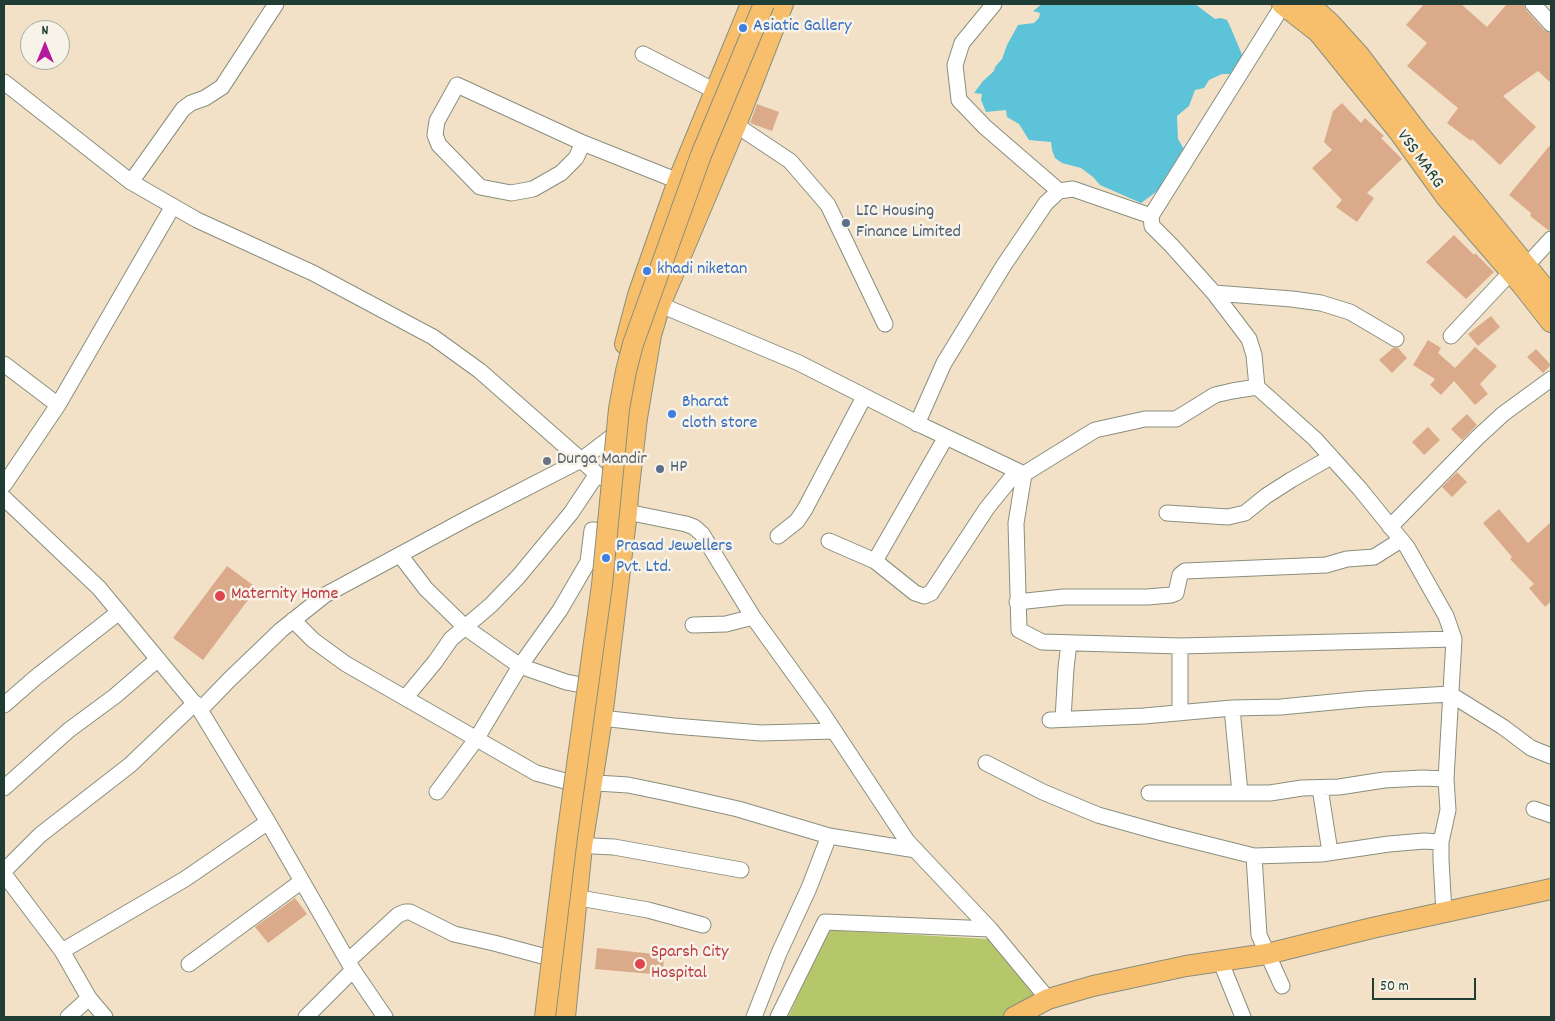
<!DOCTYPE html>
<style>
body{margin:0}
#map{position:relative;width:1555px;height:1021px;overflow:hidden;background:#f3e1c7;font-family:Dekko,sans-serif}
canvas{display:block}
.frame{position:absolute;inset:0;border:5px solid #1f3d34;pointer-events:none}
.north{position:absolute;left:20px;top:20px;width:50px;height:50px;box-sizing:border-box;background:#f7f3e8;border:1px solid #a1aaa0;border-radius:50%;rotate:0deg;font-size:14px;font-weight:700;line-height:20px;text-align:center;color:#1f3d34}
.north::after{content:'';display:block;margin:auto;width:18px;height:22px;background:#b5179e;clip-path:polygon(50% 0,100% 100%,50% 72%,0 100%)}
.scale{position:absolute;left:1372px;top:978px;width:104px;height:22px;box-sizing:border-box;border:2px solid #1f3d34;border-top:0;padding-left:6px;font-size:15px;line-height:18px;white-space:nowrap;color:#1f3d34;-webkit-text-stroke:4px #f7f3e8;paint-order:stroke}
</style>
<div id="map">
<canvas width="1555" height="1021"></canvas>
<div class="frame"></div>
<div class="north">N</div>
<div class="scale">50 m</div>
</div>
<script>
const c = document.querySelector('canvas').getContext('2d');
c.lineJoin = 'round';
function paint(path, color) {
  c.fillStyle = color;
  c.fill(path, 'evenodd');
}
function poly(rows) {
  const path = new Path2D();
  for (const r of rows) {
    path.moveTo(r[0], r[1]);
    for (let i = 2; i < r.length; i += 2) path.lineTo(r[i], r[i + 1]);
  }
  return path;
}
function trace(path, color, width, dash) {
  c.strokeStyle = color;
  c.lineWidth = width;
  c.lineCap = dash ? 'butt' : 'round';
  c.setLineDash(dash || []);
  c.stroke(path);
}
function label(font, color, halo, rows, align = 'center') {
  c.font = font + ' Dekko,sans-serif';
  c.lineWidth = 5;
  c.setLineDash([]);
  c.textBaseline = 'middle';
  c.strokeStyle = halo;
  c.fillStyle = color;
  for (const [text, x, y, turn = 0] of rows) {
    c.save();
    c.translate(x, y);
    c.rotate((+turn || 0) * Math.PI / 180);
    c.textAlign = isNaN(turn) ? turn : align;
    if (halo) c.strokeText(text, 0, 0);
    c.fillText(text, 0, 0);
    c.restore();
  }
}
paint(poly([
 [828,930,988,939,1036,995,1004,1017,788,1017]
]), '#b5c76a');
paint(poly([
 [1042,4,1195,4,1215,19,1221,18,1227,20,1230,26,1243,57,1231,74,1222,74,1209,80,1204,88,1195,90,1189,106,1177,116,1178,139,1184,149,1194,149,1175,178,1141,203,1100,185,1093,177,1081,168,1062,163,1055,158,1052,150,1051,142,1029,140,1019,124,1007,117,1006,110,986,112,981,100,982,94,974,93,983,81,994,71,995,67,1002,59,1007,45,1018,25,1034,23,1039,18,1040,13,1033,11]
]), '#5cc3d9');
paint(poly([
 [1424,4,1461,4,1487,27,1507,4,1524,4,1526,10,1544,30,1551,33,1551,83,1538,71,1503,96,1536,127,1500,165,1472,139,1471,141,1447,123,1458,108,1407,66,1427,43,1406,25],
 [1342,103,1361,123,1365,118,1384,136,1381,138,1402,159,1367,193,1374,198,1357,222,1336,207,1342,200,1312,168,1332,150,1324,142,1333,111],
 [757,104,779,112,772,131,750,123],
 [1551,144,1551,230,1548,230,1530,216,1531,213,1509,195],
 [1454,235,1474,255,1475,253,1494,272,1466,299,1426,262],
 [1491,316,1500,327,1478,346,1468,334],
 [1428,340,1441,348,1438,353,1455,368,1475,347,1497,366,1480,384,1488,394,1475,405,1454,381,1441,395,1430,385,1435,379,1413,365],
 [1393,348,1398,348,1407,358,1392,373,1379,360],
 [1536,349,1551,365,1543,373,1527,357],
 [1467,414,1477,425,1462,440,1451,429],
 [1428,427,1440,440,1424,455,1412,442],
 [1457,472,1467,482,1452,497,1442,487],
 [1499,509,1528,543,1551,522,1551,601,1545,607,1529,588,1534,584,1510,559,1512,557,1483,523],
 [227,566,257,588,203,660,173,638],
 [295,898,307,914,268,943,255,927],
 [597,948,664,955,663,975,595,969]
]), '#daaa8b');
const minor = poly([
 [994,4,962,43,955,65,959,100,985,127,1059,191],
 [1533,4,1551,24],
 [643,54,715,91],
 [4,82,131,182,197,220,313,273,433,337,480,371,597,474,618,488],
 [736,125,790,161,828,205,885,324],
 [583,143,576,158,561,173,533,189,511,193,480,187,439,145,435,135,437,121,457,85,583,143,688,185],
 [131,182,183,109,191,103,205,98,222,87,276,4],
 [1527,265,1551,239],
 [1214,293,1292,299,1321,303,1350,312,1396,339],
 [651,301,799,363,923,426,1024,474],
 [1451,336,1511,272],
 [4,364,58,405],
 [1257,387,1254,355,1249,339,1214,293,1172,246,1152,226,1151,216,1283,5],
 [917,424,944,363,1004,265,1046,203,1059,191,1073,189,1151,216],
 [4,485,58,405,173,206],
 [4,498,99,588,200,710,268,822,353,970,385,1017],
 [627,512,686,524,694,527,702,534,753,617,823,714,907,841,990,929,1048,999],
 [1167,513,1228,517,1245,513,1266,496,1291,480,1331,457],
 [1390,527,1476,439,1503,414,1551,379],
 [778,536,797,521,805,509,864,397],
 [829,541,875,561,915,593,924,596,931,593,987,508,1017,471],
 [400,555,426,589,466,628,520,666,566,682,597,688],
 [875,561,946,437],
 [1017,602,1064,597,1147,597,1171,595,1176,593,1180,575,1185,571,1326,565,1347,559,1374,557,1401,540],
 [293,620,313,640,346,664,536,773,565,781,628,785,667,793,738,809,829,836,809,888,779,953,754,1017],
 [693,625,726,624,753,617],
 [1180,646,1180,713],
 [406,697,435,662,451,639,491,605,518,577,571,513,597,474],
 [4,705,35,678,119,612],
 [1232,708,1240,793],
 [200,710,229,680,281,630,325,595,468,518,581,460,622,429],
 [592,717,674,726,761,733,834,731],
 [1063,719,1066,668,1069,643],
 [1050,720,1144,716,1232,708,1281,707,1364,699,1450,694,1503,727,1531,748,1551,756],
 [986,763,1043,792,1098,815,1166,834,1254,856,1321,854,1389,844,1424,841,1441,842],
 [4,788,69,730,115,696,158,659],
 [1320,788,1330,852],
 [437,792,477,738,520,666,560,610,588,562,592,530,618,531],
 [1149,793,1270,793,1302,788,1339,787,1384,780,1422,778,1446,779],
 [1534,809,1551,815],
 [829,836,916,850],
 [571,845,614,847,741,870],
 [1254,856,1259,935,1282,986],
 [4,871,40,835,130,765,195,703],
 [4,874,62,951,89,998,105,1017],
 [568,896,648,910,703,925],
 [1444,913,1441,860,1441,842,1448,810,1446,779,1454,639,1446,616,1407,547,1360,489,1315,439,1257,387,1232,391,1215,395,1176,419,1145,419,1095,430,1024,474,1016,523,1019,630,1042,642,1180,646,1454,639],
 [62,951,185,879,268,822],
 [1220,960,1243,1017],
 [348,961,398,915,405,912,410,912,454,934,494,943,561,961],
 [189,964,302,881],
 [68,1017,89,998],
 [306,1017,353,970],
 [778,1017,825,922,990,929]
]);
const major = poly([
 [1282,4,1318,32,1399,132,1446,197,1522,285,1551,322],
 [1309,4,1330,23,1359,55,1419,134,1551,296],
 [625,344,638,295,678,181,751,4],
 [565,1017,582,846,602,718,627,512,628,495,637,418,651,335,660,305,736,125,783,4],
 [1014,1017,1048,999,1093,986,1186,966,1267,954,1372,928,1551,889]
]);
trace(minor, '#898f7e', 17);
trace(major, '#898f7e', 22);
trace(minor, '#fff', 15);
trace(major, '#f7bf6c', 20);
const majorBridge = poly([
 [545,1017,567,837,602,585,619,409,626,371,633,344,701,155,764,4]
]);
trace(majorBridge, '#898f7e', 22, []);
trace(majorBridge, '#f7bf6c', 20);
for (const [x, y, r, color] of [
 [743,28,5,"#3f7fe0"],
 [846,223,5,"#5c6f8a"],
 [647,271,5,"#3f7fe0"],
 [672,414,5,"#3f7fe0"],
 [547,461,5,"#6b7280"],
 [660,469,5,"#5c6f8a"],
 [606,558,5,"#3f7fe0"],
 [220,596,6,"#e0444e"],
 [640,964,6,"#e0444e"]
]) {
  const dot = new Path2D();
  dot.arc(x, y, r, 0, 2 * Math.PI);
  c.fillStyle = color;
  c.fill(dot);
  trace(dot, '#f7f3e8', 2);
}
label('18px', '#366cbe', '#f7f3e8', [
 ["Asiatic Gallery",753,28],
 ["khadi niketan",657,271],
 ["Bharat",682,404],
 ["cloth store",682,425],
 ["Prasad Jewellers",616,548],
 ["Pvt. Ltd.",616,569]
], 'left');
label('18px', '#1f3d34', '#f7f3e8', [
 ["VSS MARG",1419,160,54]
]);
label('18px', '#4e5e75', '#f7f3e8', [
 ["LIC Housing",856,213],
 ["Finance Limited",856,234],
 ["HP",670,469]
], 'left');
label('18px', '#5b616d', '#f7f3e8', [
 ["Durga Mandir",557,461]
], 'left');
label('18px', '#be3a42', '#f7f3e8', [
 ["Maternity Home",231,596],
 ["Sparsh City",651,954],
 ["Hospital",651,975]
], 'left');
</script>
